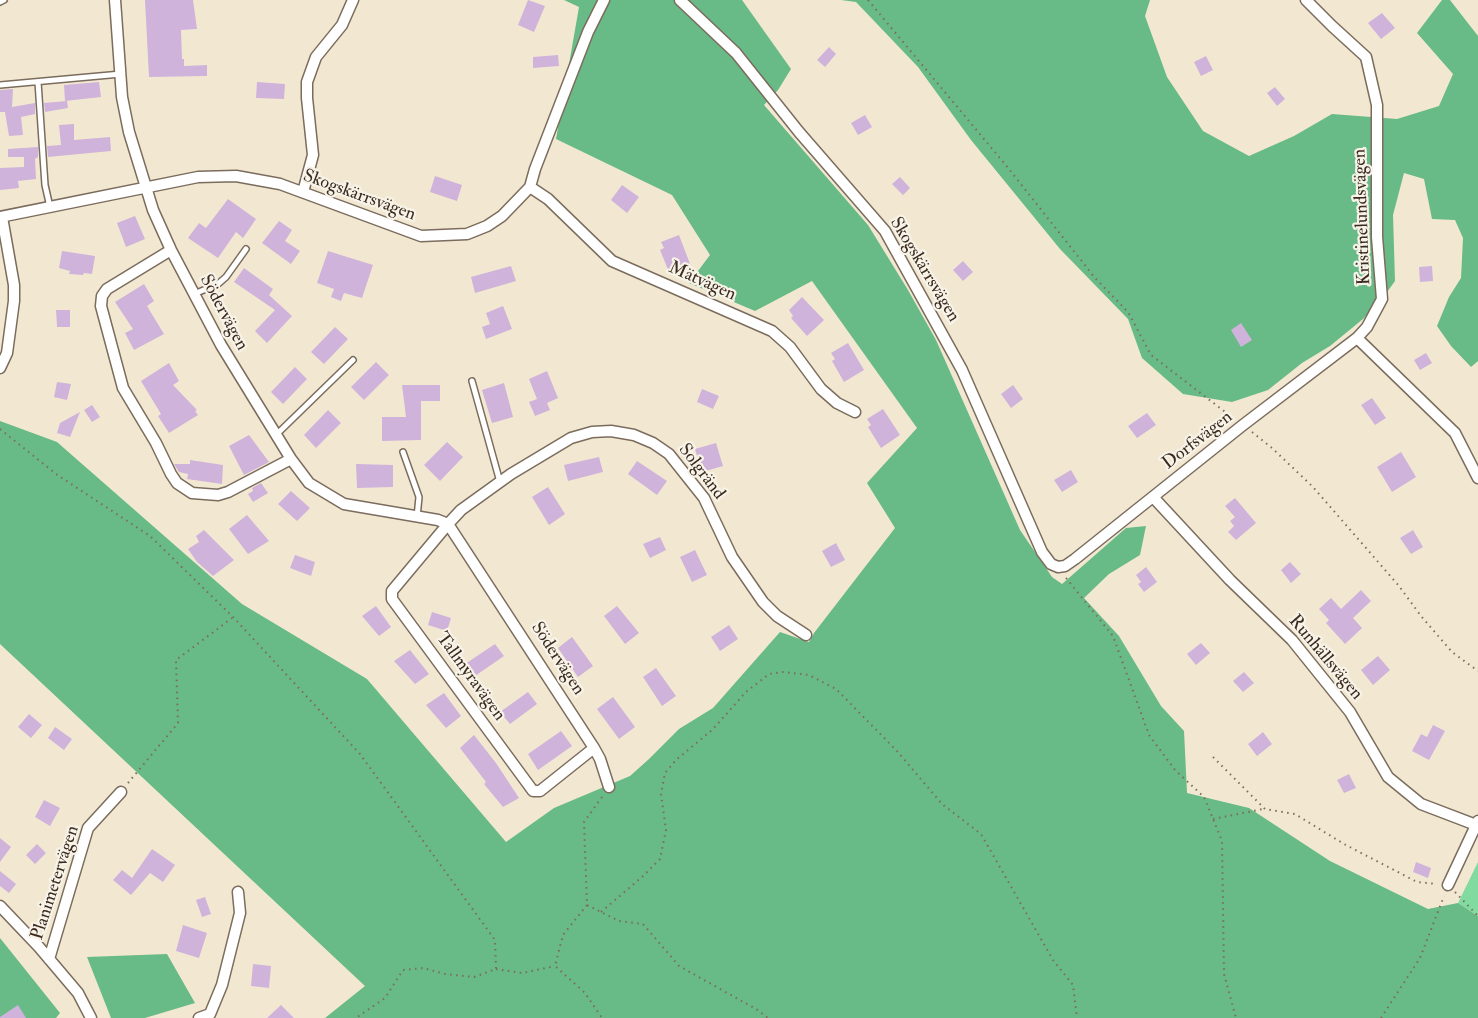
<!DOCTYPE html>
<meta charset="utf-8">
<style>
body{margin:0}
canvas{display:block;background:#f2e8d1}
</style>
<canvas width="1478" height="1018"></canvas>
<script>
const c = document.querySelector('canvas').getContext('2d');
c.lineJoin = 'round';
function paint(path, color) {
  c.fillStyle = color;
  c.fill(path, 'evenodd');
}
function poly(rows) {
  const path = new Path2D();
  for (const r of rows) {
    path.moveTo(r[0], r[1]);
    for (let i = 2; i < r.length; i += 2) path.lineTo(r[i], r[i + 1]);
  }
  return path;
}
function trace(path, color, width, dash) {
  c.strokeStyle = color;
  c.lineWidth = width;
  c.lineCap = dash ? 'butt' : 'round';
  c.setLineDash(dash || []);
  c.stroke(path);
}
function label(font, color, halo, rows, align = 'center') {
  c.font = font + ' "IM FELL Double Pica",serif';
  c.lineWidth = 4.5;
  c.setLineDash([]);
  c.textBaseline = 'middle';
  c.strokeStyle = halo;
  c.fillStyle = color;
  for (const [text, x, y, turn = 0] of rows) {
    c.save();
    c.translate(x, y);
    c.rotate((+turn || 0) * Math.PI / 180);
    c.textAlign = isNaN(turn) ? turn : align;
    if (halo) c.strokeText(text, 0, 0);
    c.fillText(text, 0, 0);
    c.restore();
  }
}
paint(poly([
 [1478,862,1478,916,1458,903]
]), '#81daa0');
paint(poly([
 [564,0,742,0,791,69,778,90,764,105,868,225,908,290,936,340,1020,530,1052,577,1062,584,1126,528,1146,526,1140,555,1109,574,1084,598,1119,636,1161,706,1184,731,1187,793,1249,808,1330,861,1428,909,1458,903,1478,916,1478,1018,325,1018,365,986,0,644,0,421,57,442,242,604,367,679,506,842,554,808,630,776,649,759,679,729,713,708,780,632,809,642,814,633,895,528,867,483,917,428,812,281,755,311,689,283,710,255,672,195,556,139,579,7],
 [841,0,1150,0,1145,16,1167,77,1203,131,1249,156,1294,136,1332,114,1397,119,1439,106,1453,74,1417,33,1442,0,1450,0,1478,36,1478,361,1471,367,1451,346,1437,326,1449,297,1461,278,1463,238,1455,220,1432,219,1424,179,1404,173,1393,215,1395,281,1382,299,1363,319,1330,346,1302,363,1268,390,1232,402,1183,394,1142,358,1128,319,1060,249,971,140,918,67,856,2],
 [0,938,60,1013,56,1018,0,1018],
 [167,954,195,1003,145,1018,111,1018,87,957]
]), '#68ba86');
paint(poly([
 [145,0,193,0,197,29,181,30,182,59,184,59,184,66,207,65,207,76,149,77],
 [528,0,545,6,534,32,518,25],
 [1382,13,1395,28,1381,39,1368,23],
 [829,47,836,54,825,67,817,60],
 [558,55,559,66,533,68,533,57],
 [1206,56,1213,70,1201,76,1194,62],
 [99,82,101,97,65,101,64,85],
 [257,82,285,84,284,99,256,98],
 [1275,87,1285,99,1277,106,1267,93],
 [13,89,12,107,35,103,35,114,21,117,23,135,9,136,5,112,0,112,0,90],
 [67,101,68,108,45,112,44,103],
 [865,115,872,127,858,135,851,123],
 [74,124,74,140,110,137,111,151,48,157,47,146,61,145,59,125],
 [38,147,38,157,35,159,36,179,18,181,19,188,0,190,0,168,24,167,24,157,8,157,8,149],
 [435,176,462,185,457,201,430,192],
 [900,177,910,188,903,195,892,184],
 [622,185,639,197,627,213,611,200],
 [228,199,256,219,243,238,236,232,218,258,188,238,199,223,206,228],
 [135,216,145,239,126,247,117,223],
 [279,221,292,230,285,241,300,251,291,264,262,243],
 [679,235,690,264,669,272,660,250,664,248,661,242],
 [62,251,95,256,92,274,84,273,83,275,69,274,70,271,59,268],
 [328,251,373,265,362,298,344,293,341,301,331,297,334,289,317,283],
 [963,261,973,272,963,281,953,270],
 [511,266,516,281,475,293,471,277],
 [1432,266,1433,281,1420,282,1419,267],
 [244,268,273,289,269,295,292,316,267,343,255,331,275,310,234,282],
 [144,284,154,301,147,306,164,334,134,350,125,333,133,329,115,302],
 [802,297,824,320,807,336,791,318,793,316,789,310],
 [503,306,512,329,486,339,482,327,490,324,486,313],
 [56,310,70,310,70,327,57,327],
 [1241,323,1252,340,1241,347,1231,330],
 [335,327,348,339,324,364,311,352],
 [848,343,864,370,844,382,832,361,835,359,831,353],
 [1426,353,1432,363,1420,370,1414,360],
 [376,362,389,375,364,400,351,387],
 [169,363,179,381,173,385,197,410,195,411,198,415,169,433,158,416,161,414,141,381],
 [295,367,307,379,283,404,271,392],
 [547,371,558,398,547,403,550,410,535,416,529,402,537,399,529,379],
 [57,382,71,384,67,400,54,397],
 [504,383,513,417,492,423,482,390],
 [402,385,440,385,440,401,421,401,421,440,382,441,382,417,406,417],
 [1013,385,1023,399,1011,408,1001,394],
 [702,389,719,396,713,409,697,402],
 [1372,398,1386,418,1375,425,1361,405],
 [92,405,100,417,92,422,84,410],
 [883,409,900,435,881,448,868,427,871,425,867,419],
 [328,410,341,423,316,448,304,435],
 [80,412,70,437,57,433,60,423],
 [1147,413,1156,425,1137,438,1128,426],
 [249,435,269,462,244,475,229,446],
 [447,442,463,457,440,481,424,465],
 [716,443,723,466,702,472,695,449],
 [1401,452,1416,477,1392,492,1377,467],
 [599,457,603,472,568,481,564,465],
 [190,460,223,465,222,484,187,479,188,474,179,472,174,464,190,464],
 [637,461,667,481,657,495,628,474],
 [356,464,393,465,393,487,357,488],
 [1071,470,1078,482,1062,492,1054,480],
 [261,483,268,493,253,502,248,494,253,491,252,488],
 [548,487,565,514,549,525,532,497],
 [291,491,310,508,297,521,278,504],
 [1235,498,1256,523,1236,540,1228,532,1234,526,1230,521,1235,517,1225,506],
 [247,515,269,541,248,554,229,529],
 [204,530,234,560,213,576,197,562,188,549,199,542,196,536],
 [1413,530,1423,547,1411,554,1400,538],
 [660,537,666,550,650,558,643,544],
 [836,543,845,560,831,567,822,551],
 [695,550,707,575,692,582,680,557],
 [295,555,315,562,311,576,290,568],
 [1290,562,1301,574,1291,583,1281,570],
 [1146,567,1157,582,1144,592,1138,584,1141,582,1136,575],
 [1361,590,1371,601,1353,618,1362,628,1345,644,1326,623,1329,620,1319,609,1331,598,1341,609],
 [376,606,391,627,379,636,362,616],
 [617,606,639,633,625,644,604,616],
 [432,612,451,618,447,631,428,625],
 [729,625,738,639,720,651,711,637],
 [572,637,593,666,578,677,558,648],
 [1201,643,1210,653,1196,665,1187,654],
 [495,644,504,656,475,676,465,664],
 [410,650,429,674,415,684,394,661],
 [1378,656,1390,670,1373,685,1361,670],
 [656,668,676,696,662,706,643,677],
 [1244,672,1254,683,1243,692,1233,681],
 [528,692,537,704,510,724,500,712],
 [444,693,461,716,446,728,426,705],
 [613,697,635,727,619,739,597,709],
 [29,714,42,725,31,738,18,727],
 [1433,725,1445,731,1429,760,1412,751,1421,734,1427,737],
 [55,727,72,739,64,750,48,738],
 [561,731,572,746,538,770,528,754],
 [1263,732,1272,744,1257,756,1248,744],
 [474,735,496,763,519,798,503,807,484,784,486,782,460,748],
 [1349,774,1356,788,1344,793,1337,780],
 [44,800,60,808,50,826,35,817],
 [0,838,11,847,0,862],
 [37,844,46,853,35,864,26,855],
 [152,849,175,865,163,882,150,873,131,895,113,880,122,870,132,878],
 [1416,862,1431,868,1428,878,1413,872],
 [0,871,16,884,9,893,0,886],
 [205,897,211,914,202,917,196,900],
 [183,925,207,933,199,958,176,951],
 [253,964,271,966,269,988,251,986],
 [18,1005,26,1018,0,1018,0,1017],
 [281,1005,294,1018,267,1018]
]), '#cfb3db');
const service = poly([
 [0,2,4,0],
 [38,82,45,185,50,207],
 [0,85,121,74],
 [194,294,218,284,226,277,246,249],
 [472,381,500,482],
 [276,435,353,360],
 [403,452,419,497,417,517]
]);
const minor = poly([
 [115,0,122,97,129,132,153,210,171,250,221,345,291,459,309,483,344,504,438,520,448,524,461,510,511,474,571,438,592,432,611,431,634,435,653,443,669,454,704,498,732,557,763,602,777,616,806,635],
 [680,0,736,53,799,132,885,231,962,370,1042,552,1051,564,1058,567,1065,566,1075,559,1243,425,1357,338,1367,327,1382,299,1377,237,1377,105,1366,57,1332,26,1306,0],
 [530,187,548,199,612,261,772,331,790,347,821,389,837,403,855,412],
 [303,192,313,155,307,98,307,82,316,57,342,25,353,0],
 [0,217,198,177,236,176,280,184,421,236,467,234,487,226,502,216,530,187,535,169,588,32,604,0],
 [171,250,107,289,102,296,101,306,123,388,156,443,171,474,177,483,192,493,218,495,228,492,291,459],
 [1357,338,1455,433,1478,478],
 [0,368,7,353,14,301,14,285,2,217],
 [1153,497,1230,580,1292,640,1350,712,1388,777,1421,804,1476,825],
 [594,748,540,791,533,791,392,599,392,591,448,524,594,748,600,759,609,787],
 [1448,885,1478,821],
 [0,906,39,947,78,993,91,1018],
 [49,959,88,828,121,792],
 [199,1018,210,1014,222,985,240,913,238,892]
]);
trace(service, '#7b6c5d', 8);
trace(minor, '#7b6c5d', 13);
trace(poly([
 [868,0,1009,169,1095,278,1128,312,1151,355,1233,418],
 [0,429,56,474,150,536,233,617,360,754,495,940,496,969,474,977,445,974,423,968,403,970,385,998,356,1018],
 [1252,432,1272,448,1313,487,1399,586,1421,616,1452,652,1478,671],
 [1066,578,1113,636,1149,735,1175,770,1204,797,1222,841,1224,974,1236,1018],
 [1213,757,1265,809,1295,814,1344,844,1417,882,1437,884],
 [128,783,178,723,176,660,232,618],
 [602,797,584,822,587,905,619,921,643,924,679,966,756,1009,768,1018],
 [1213,819,1263,809],
 [1455,892,1478,916],
 [587,905,563,935,555,966,585,993,602,1018],
 [601,912,642,877,660,859,666,830,661,794,665,773,676,760,712,730,746,692,769,674,783,672,809,675,836,689,897,751,942,804,981,834,1053,960,1073,985,1077,1018],
 [496,969,522,973,555,966],
 [1381,1018,1420,958,1444,896]
]), '#7b6c5d', 2, [1.5, 4.5]);
trace(service, '#fff', 5);
trace(minor, '#fff', 10);
label('18px', '#3b2a1e', '#f7f3e8', [
 ["Skogskärrsvägen",359,196,20],
 ["Kristinelundsvägen",1363,217,-92],
 ["Skogskärrsvägen",924,270,59],
 ["Mätvägen",702,282,24],
 ["Södervägen",223,313,62],
 ["Dorfsvägen",1198,441,-38],
 ["Solgränd",701,472,53],
 ["Runhällsvägen",1325,658,50],
 ["Södervägen",557,659,57],
 ["Tallmyravägen",470,677,54],
 ["Planimetervägen",56,883,-72]
]);
</script>
